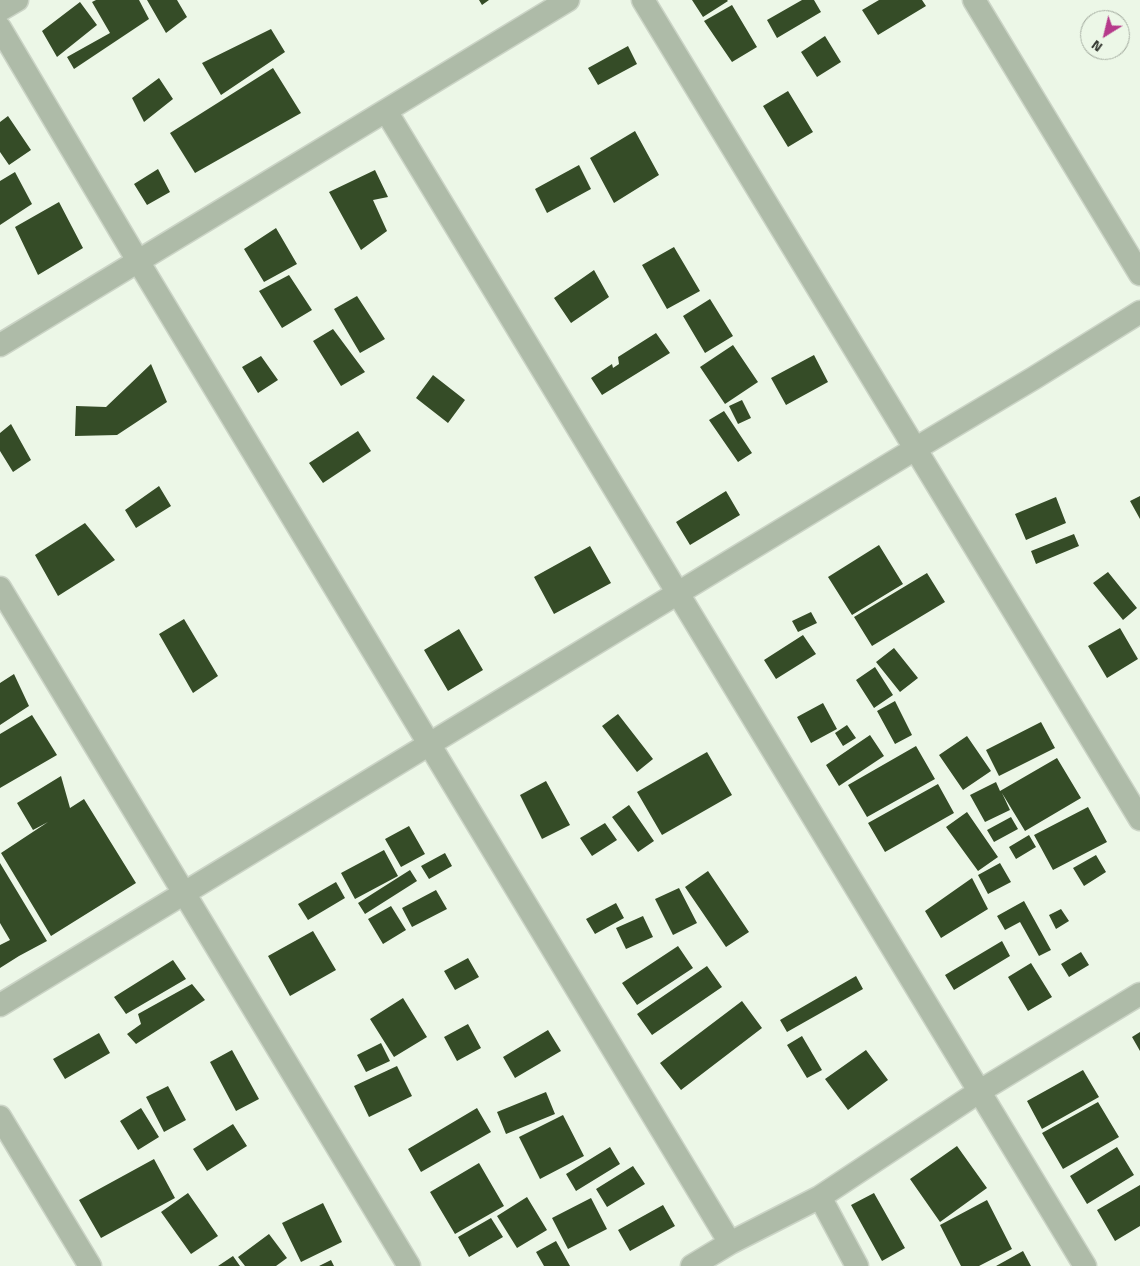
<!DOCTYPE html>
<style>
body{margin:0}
#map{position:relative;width:1140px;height:1266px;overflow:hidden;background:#ecf7e7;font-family:"Titillium Web",sans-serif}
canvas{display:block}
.north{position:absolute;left:1080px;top:10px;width:50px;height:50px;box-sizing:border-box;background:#ecf7e7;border:1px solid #a2aa9e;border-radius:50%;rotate:216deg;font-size:14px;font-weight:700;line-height:20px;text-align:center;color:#333730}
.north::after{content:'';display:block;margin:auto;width:18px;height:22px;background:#b63a8b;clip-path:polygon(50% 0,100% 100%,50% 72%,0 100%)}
</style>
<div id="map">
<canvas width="1140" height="1266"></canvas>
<div class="north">N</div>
</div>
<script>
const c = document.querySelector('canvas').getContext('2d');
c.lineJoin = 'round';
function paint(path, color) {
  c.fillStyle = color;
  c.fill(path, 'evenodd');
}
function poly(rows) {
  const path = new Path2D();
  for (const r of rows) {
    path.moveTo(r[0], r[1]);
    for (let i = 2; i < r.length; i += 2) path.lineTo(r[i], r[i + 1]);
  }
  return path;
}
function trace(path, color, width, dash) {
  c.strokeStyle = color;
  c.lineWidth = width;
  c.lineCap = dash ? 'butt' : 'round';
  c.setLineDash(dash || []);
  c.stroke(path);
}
paint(poly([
 [96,0,139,0,149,19,74,69,67,57,110,33,92,2],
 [147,0,177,0,187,17,166,33],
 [479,0,489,0,482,5],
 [692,0,727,0,728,1,703,17],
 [802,0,814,0,821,12,777,38,767,20],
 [879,0,922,0,926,6,878,35,862,10],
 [80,2,97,25,57,57,42,31],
 [732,5,757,47,732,62,704,21],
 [271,29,285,52,221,95,202,63],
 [825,36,841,62,817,77,801,52],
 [628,46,637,64,598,85,588,68],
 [273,68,301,113,195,173,170,133],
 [159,78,173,99,144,122,132,98],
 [788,91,813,132,788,147,763,106],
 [8,116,31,150,9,165,0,152,0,122],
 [635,131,659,175,614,203,590,158],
 [579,165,591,189,547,213,535,189],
 [158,169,170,192,147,205,134,184],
 [375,170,388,197,373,200,387,231,361,250,329,192],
 [15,172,32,204,0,225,0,181],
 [59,202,83,248,38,275,15,227],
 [276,228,297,264,264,282,244,249],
 [674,247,700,291,667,309,642,265],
 [594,270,609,297,571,323,554,298],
 [289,275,312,310,282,328,259,291],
 [357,296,385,339,360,353,334,309],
 [710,299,733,336,705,353,683,316],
 [333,329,365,372,341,386,313,341],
 [656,333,670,353,602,395,591,378,612,364,613,368,619,364,618,357],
 [733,345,758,382,725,404,700,367],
 [814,355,828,382,786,405,771,378],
 [261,356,278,380,258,393,242,367],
 [151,364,167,402,117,435,75,436,76,406,106,407],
 [433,375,465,400,448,423,416,398],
 [742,400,751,418,738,424,729,406],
 [724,411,752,453,738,462,709,420],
 [11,424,31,460,13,472,0,451,0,433],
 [358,431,371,451,323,483,309,463],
 [159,486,171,506,136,528,125,510],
 [726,491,740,515,690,545,676,522],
 [1140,496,1140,519,1130,501],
 [1056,497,1066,523,1026,540,1015,514],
 [85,523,115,560,58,596,35,555],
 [1074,534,1079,546,1036,564,1031,551],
 [879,545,903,584,852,615,828,577],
 [590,546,611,583,554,614,534,577],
 [1108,572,1137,608,1123,620,1093,583],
 [927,573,945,602,872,646,854,617],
 [811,612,817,623,798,632,792,621],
 [184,619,218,676,193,693,159,634],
 [1120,628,1138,659,1107,678,1088,646],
 [459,629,483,670,448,691,424,650],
 [803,635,816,654,776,679,764,660],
 [894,648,918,678,900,692,876,662],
 [875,667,893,695,874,708,856,680],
 [14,674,29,706,0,725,0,683],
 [895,701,912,735,895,744,877,711],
 [823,703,837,729,811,743,797,717],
 [618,714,653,759,637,772,602,726],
 [32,715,57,755,0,788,0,734],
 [1041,722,1055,748,999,776,986,750],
 [847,725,856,738,843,746,835,733],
 [870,735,884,756,839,786,826,765],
 [967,736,991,771,963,790,939,755],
 [916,746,935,779,867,817,848,785],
 [707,752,732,795,662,835,637,792],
 [1057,758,1081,798,1025,831,1002,793,1010,810,985,822,970,795,996,782,1000,791],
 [61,776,70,808,84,799,136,883,51,936,1,853,48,822,33,830,17,803],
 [546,781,570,825,542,839,520,795],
 [938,784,954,813,885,852,868,823],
 [629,805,654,841,638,852,612,817],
 [1088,807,1107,842,1053,870,1034,835],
 [967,812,998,857,978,871,946,827],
 [1011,817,1018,829,994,842,987,830],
 [605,823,617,840,592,856,580,838],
 [409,826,425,854,401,867,385,839],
 [1029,835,1036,847,1016,859,1009,847],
 [384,850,398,876,355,899,341,873],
 [445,853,452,866,429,879,421,866],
 [1096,855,1106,872,1084,886,1073,868],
 [0,863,47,941,19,956,0,968,0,945,10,940,0,923],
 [1000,863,1011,882,988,894,978,875],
 [410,870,417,881,365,914,358,903],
 [708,871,749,932,726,947,685,887],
 [972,878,988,909,941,938,925,911],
 [336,882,345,898,308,920,298,904],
 [679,888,697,923,673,935,655,899],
 [436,890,447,909,412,927,402,908],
 [1024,901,1051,950,1039,956,1020,922,1005,930,997,916],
 [616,903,624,918,595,934,586,919],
 [391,906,406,930,383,944,368,919],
 [1061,909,1069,921,1056,929,1049,915],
 [643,916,653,937,626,949,616,928],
 [313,931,336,970,290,996,268,956],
 [1002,941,1010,956,954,990,945,975],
 [678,946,693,968,637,1005,622,983],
 [1081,952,1089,965,1069,977,1061,964],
 [468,958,479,977,455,990,444,971],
 [173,960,186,979,126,1014,114,997],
 [1031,963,1052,997,1028,1011,1008,977],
 [707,966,722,987,652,1035,637,1014],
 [856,976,863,989,787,1032,780,1020],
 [192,984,205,1000,136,1044,127,1034,141,1024,138,1014],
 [403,998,427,1037,394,1057,370,1019],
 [742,1001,762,1028,681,1090,660,1063],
 [468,1024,481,1048,457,1061,444,1037],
 [548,1030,561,1051,515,1078,503,1057],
 [1140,1032,1140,1051,1132,1037],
 [99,1033,110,1053,65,1079,53,1059],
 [802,1036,822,1070,807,1078,787,1045],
 [381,1043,390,1061,366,1072,357,1055],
 [232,1050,259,1099,236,1111,210,1062],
 [866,1050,888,1080,848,1110,825,1079],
 [397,1066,412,1096,369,1117,354,1086],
 [1083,1070,1099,1097,1042,1129,1027,1101],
 [168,1086,186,1120,164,1132,146,1097],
 [546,1092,555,1114,506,1134,497,1112],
 [1098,1102,1119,1137,1063,1169,1042,1133],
 [141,1108,159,1137,138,1150,120,1121],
 [477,1108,491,1132,421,1172,408,1149],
 [563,1115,584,1156,540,1179,519,1137],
 [233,1124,247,1146,207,1171,193,1149],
 [957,1146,987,1188,940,1222,910,1179],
 [610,1147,620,1164,576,1191,566,1174],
 [1117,1147,1134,1175,1087,1204,1070,1176],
 [154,1159,175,1198,101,1238,79,1200],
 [479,1163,504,1206,455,1234,430,1192],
 [633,1166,645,1184,607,1207,596,1189],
 [1140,1185,1140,1226,1115,1241,1097,1210],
 [188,1193,218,1236,191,1254,161,1212],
 [874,1193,905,1248,882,1261,851,1205],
 [527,1197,547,1230,517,1248,497,1216],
 [591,1198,607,1229,568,1249,552,1218],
 [987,1200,1012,1249,979,1266,961,1266,940,1225],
 [323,1203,342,1242,301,1262,282,1223],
 [663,1205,675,1226,630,1251,618,1230],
 [491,1218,503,1237,469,1257,458,1237],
 [269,1234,287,1258,276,1266,245,1266,238,1257],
 [556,1241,570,1266,544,1266,536,1252],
 [1023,1251,1031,1266,996,1266],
 [233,1256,240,1266,218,1266],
 [331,1260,334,1266,319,1266]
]), '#354c27');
const minor = poly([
 [643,0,1140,819],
 [974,0,1140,274],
 [0,10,17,0],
 [0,28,138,261,730,1243],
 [386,111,1085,1266],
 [0,345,568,0],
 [0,588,409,1266],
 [0,1005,915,449,1034,378,1140,312],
 [0,1117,90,1266],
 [820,1197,857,1266],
 [692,1266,730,1243,820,1197,980,1091,1140,994]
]);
trace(minor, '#cbd4c6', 25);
trace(minor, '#aebba8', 22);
</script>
